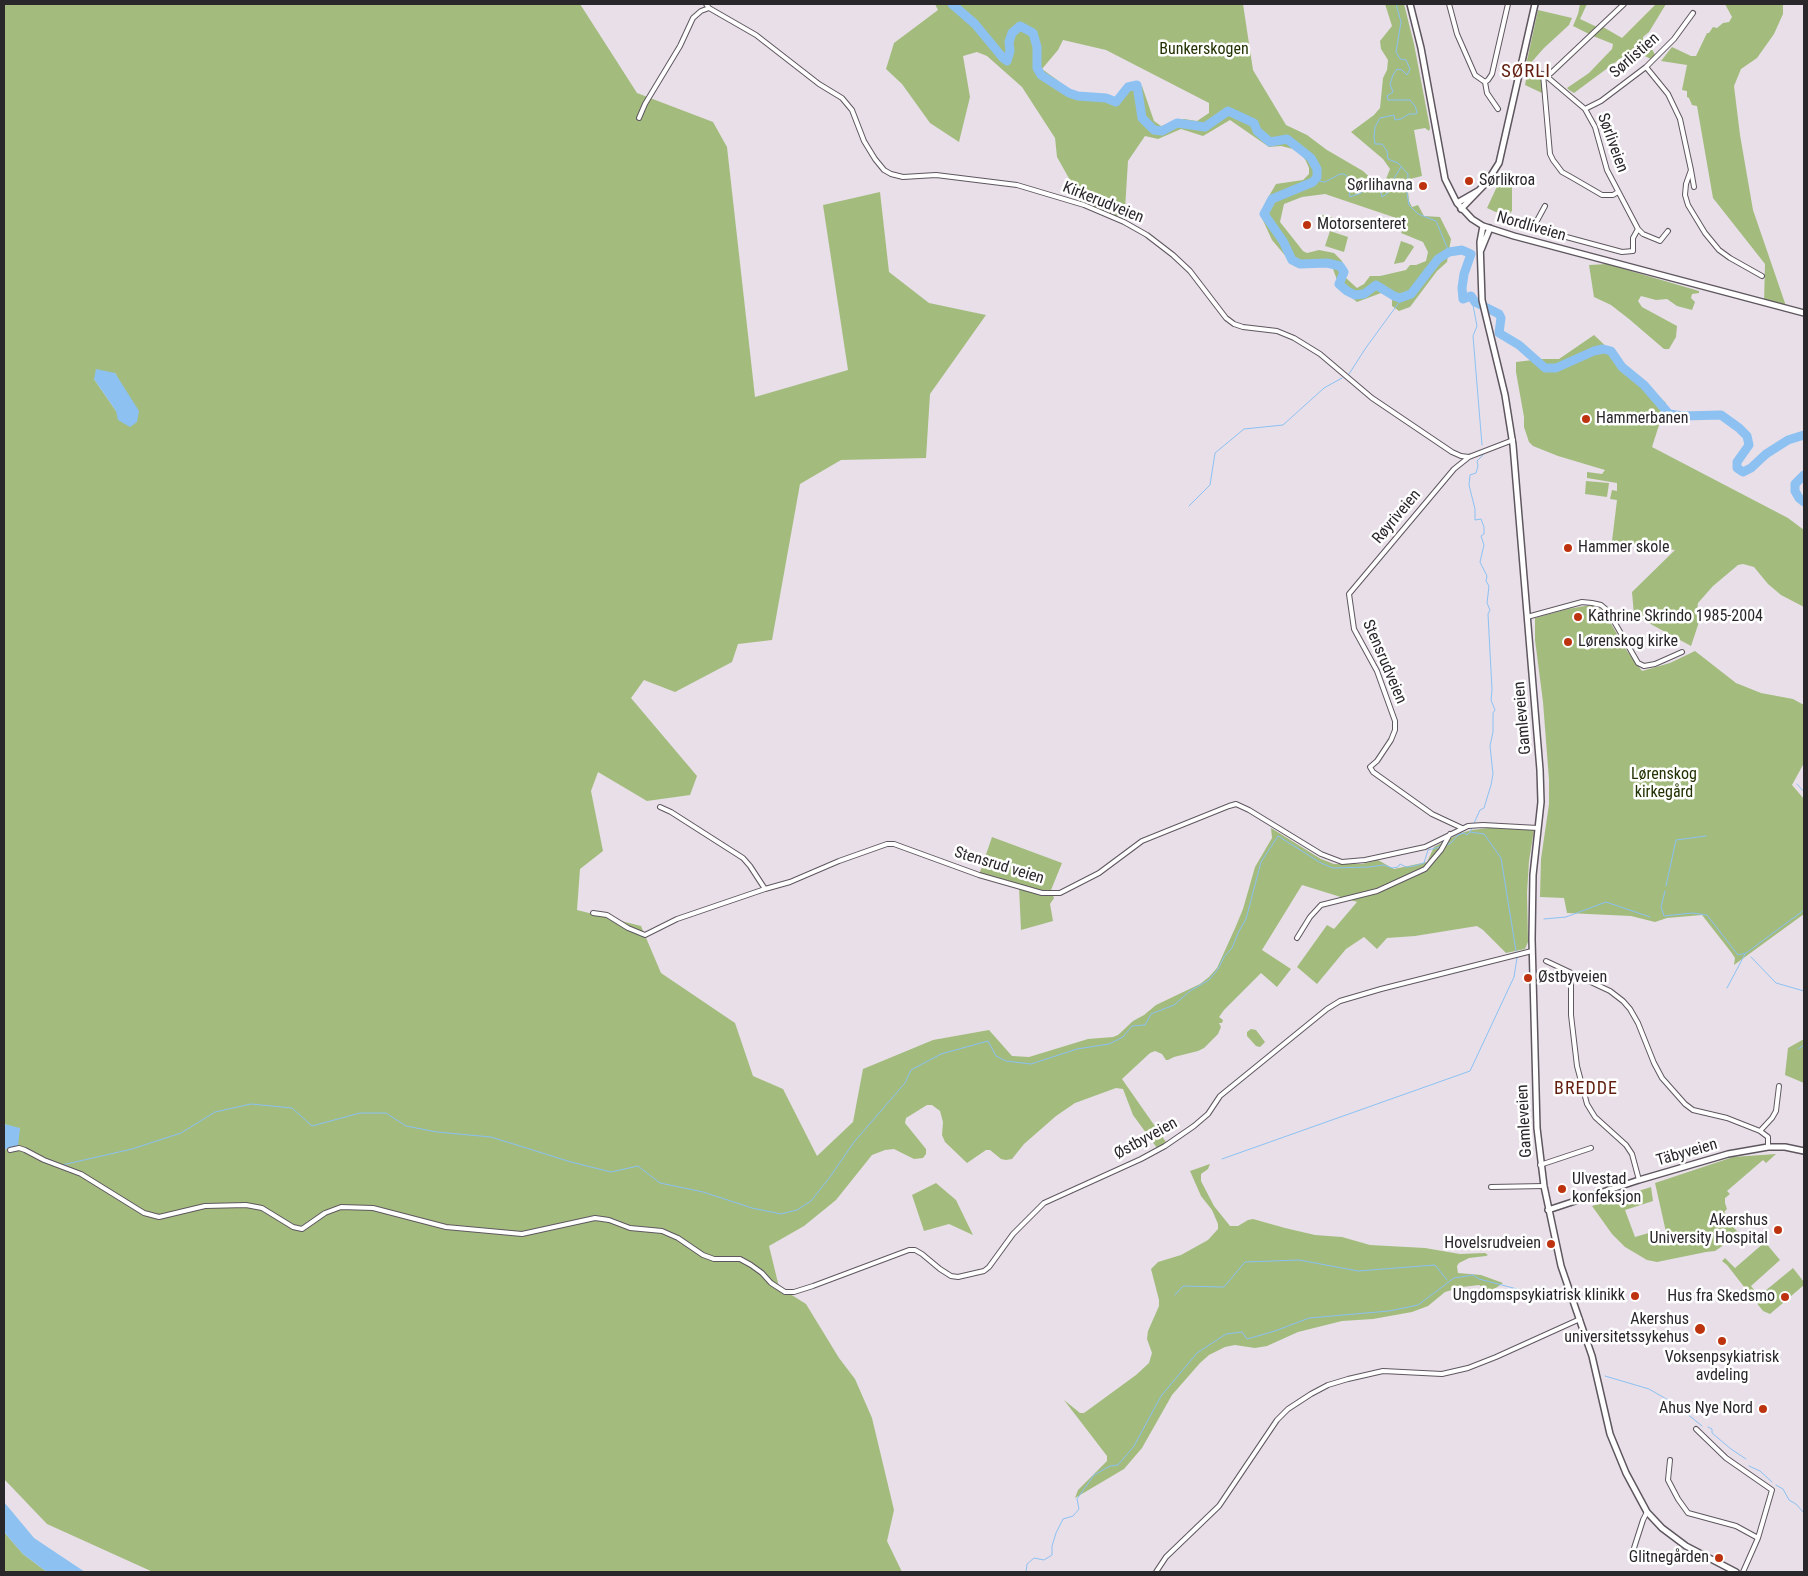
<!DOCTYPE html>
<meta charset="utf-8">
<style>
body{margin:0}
#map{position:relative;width:1808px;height:1576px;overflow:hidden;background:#e8dfe8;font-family:"Roboto Condensed",sans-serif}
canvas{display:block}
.frame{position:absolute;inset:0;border:5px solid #2a272a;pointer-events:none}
</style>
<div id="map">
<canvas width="1808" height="1576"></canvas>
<div class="frame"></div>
</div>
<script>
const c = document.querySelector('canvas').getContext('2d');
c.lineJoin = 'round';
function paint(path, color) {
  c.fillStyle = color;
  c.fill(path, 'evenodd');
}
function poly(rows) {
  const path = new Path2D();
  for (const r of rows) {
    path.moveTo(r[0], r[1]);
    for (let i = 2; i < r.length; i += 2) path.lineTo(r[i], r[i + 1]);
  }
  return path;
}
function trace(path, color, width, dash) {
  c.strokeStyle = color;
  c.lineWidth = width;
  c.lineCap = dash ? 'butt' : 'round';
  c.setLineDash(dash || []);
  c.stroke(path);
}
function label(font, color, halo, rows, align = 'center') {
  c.font = font + ' "Roboto Condensed",sans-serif';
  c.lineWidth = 5;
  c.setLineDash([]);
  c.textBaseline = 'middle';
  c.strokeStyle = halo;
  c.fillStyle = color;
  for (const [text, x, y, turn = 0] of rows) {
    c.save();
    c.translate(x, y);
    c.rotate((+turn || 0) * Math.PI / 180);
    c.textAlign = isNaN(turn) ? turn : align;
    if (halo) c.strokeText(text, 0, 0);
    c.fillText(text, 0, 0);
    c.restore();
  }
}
paint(poly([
 [4,4,580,4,637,93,713,122,727,147,755,397,848,370,823,205,880,192,889,272,929,303,986,315,930,394,926,458,841,460,800,484,772,640,738,644,732,662,675,692,644,680,631,698,697,776,690,795,647,801,598,772,591,791,603,851,580,869,577,910,641,926,661,973,735,1023,753,1076,783,1089,817,1156,853,1122,863,1069,933,1040,989,1030,1012,1056,1029,1057,1088,1039,1113,1037,1118,1035,1133,1021,1144,1015,1156,1005,1200,984,1209,977,1217,968,1236,926,1243,909,1255,867,1272,838,1271,828,1321,859,1334,864,1362,864,1378,860,1394,869,1427,862,1434,847,1461,833,1472,830,1496,827,1534,830,1529,861,1527,893,1528,942,1525,949,1506,953,1483,930,1477,926,1415,936,1387,938,1377,949,1364,937,1346,949,1317,984,1297,967,1327,925,1334,929,1357,902,1302,885,1262,950,1291,969,1277,987,1261,973,1224,1010,1219,1017,1223,1020,1222,1023,1219,1023,1221,1027,1218,1034,1204,1048,1198,1051,1174,1057,1168,1060,1166,1060,1162,1054,1155,1051,1150,1053,1122,1079,1166,1142,1157,1148,1133,1115,1123,1089,1116,1088,1075,1103,1056,1116,1024,1144,1012,1159,1006,1160,1001,1159,990,1150,986,1150,967,1163,945,1142,942,1135,943,1122,940,1111,932,1105,927,1105,906,1118,905,1123,926,1149,926,1154,923,1158,914,1159,894,1149,885,1150,872,1155,836,1200,804,1226,769,1246,779,1287,806,1304,839,1358,855,1379,872,1418,894,1510,887,1541,902,1572,153,1572,47,1524,4,1479,4,1150,8,1148,20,1129,4,1124],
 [115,373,120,382,116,411,94,379],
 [935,4,1243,4,1253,70,1286,125,1307,135,1327,150,1363,171,1377,184,1386,179,1390,169,1383,159,1351,132,1374,115,1380,108,1383,78,1387,70,1388,60,1381,49,1380,41,1392,26,1385,4,1404,4,1414,44,1430,128,1429,131,1425,128,1414,130,1422,176,1410,179,1408,191,1409,201,1412,207,1418,205,1424,216,1440,217,1451,239,1447,262,1437,271,1410,307,1399,311,1392,306,1392,299,1381,293,1357,302,1340,288,1333,269,1325,264,1318,263,1298,267,1294,266,1272,240,1261,216,1266,201,1276,184,1303,180,1309,174,1309,168,1306,161,1301,154,1293,149,1281,146,1269,147,1230,120,1203,136,1181,129,1158,139,1145,136,1128,161,1125,209,1119,217,1081,203,1075,189,1057,157,1055,138,1022,87,987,56,977,52,963,56,970,97,959,142,930,123,902,84,886,69,894,43,938,10],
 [1063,40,1106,50,1209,103,1209,113,1197,121,1184,119,1161,126,1154,121,1142,86,1129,86,1117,103,1101,96,1082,98,1042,69,1058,50],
 [1325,194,1408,222,1401,233,1423,242,1428,252,1426,261,1416,265,1410,265,1406,270,1380,276,1370,276,1364,284,1357,288,1346,278,1342,261,1334,253,1319,250,1307,253,1303,251,1280,222,1284,204,1302,197],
 [1580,4,1587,4,1580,19,1597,27,1589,34,1573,26,1578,14],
 [1656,4,1666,4,1649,32,1643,37,1643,41,1651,47,1655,55,1651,59,1632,50,1574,93,1569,90,1567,88,1589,73,1612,49,1613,44,1593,36,1603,27,1622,38],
 [1725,4,1783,4,1783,14,1774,34,1757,58,1741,69,1734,86,1740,135,1753,210,1787,309,1764,303,1765,264,1713,198,1697,106,1692,105,1689,98,1687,97,1687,91,1682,90,1687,65,1661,61,1672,47,1691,56,1696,56,1707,33,1709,33,1713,27,1717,28,1723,23,1729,22,1732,17],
 [1538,10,1572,18,1569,25,1544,48,1529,65,1526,65],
 [1527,74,1536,76,1542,80,1542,93,1525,85],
 [1502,178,1512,182,1512,211,1509,214,1498,213,1487,208,1500,180],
 [1322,215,1338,219,1335,229,1319,224],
 [1330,231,1348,237,1344,252,1325,246],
 [1401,241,1412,245,1414,247,1404,262,1394,264],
 [1607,264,1699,291,1699,293,1692,294,1691,298,1695,302,1692,310,1677,306,1667,299,1656,300,1641,296,1638,301,1642,307,1677,326,1676,337,1669,349,1664,349,1629,319,1611,305,1594,297,1589,265],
 [1594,335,1666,403,1652,447,1788,518,1804,530,1804,607,1781,595,1768,584,1754,567,1743,564,1738,565,1713,586,1698,603,1697,610,1700,619,1691,646,1634,615,1632,592,1675,550,1612,541,1617,500,1610,499,1612,490,1617,491,1617,483,1587,478,1587,472,1602,474,1605,470,1558,456,1533,446,1529,442,1524,427,1524,417,1516,372,1516,362,1541,359,1559,359],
 [1586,481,1609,483,1607,497,1585,494],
 [1590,605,1603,610,1627,651,1642,671,1670,663,1695,651,1736,683,1761,693,1793,699,1804,705,1804,763,1792,785,1804,799,1804,914,1734,965,1735,958,1731,952,1702,915,1667,918,1655,922,1631,916,1567,913,1564,898,1540,897,1541,859,1549,804,1549,780,1543,702,1535,640,1535,618,1568,609],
 [992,837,1062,863,1051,890,1054,898,1050,904,1053,921,1021,930,1019,887,979,875],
 [1251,1029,1256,1030,1265,1042,1260,1047,1256,1046,1247,1036,1247,1032],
 [1804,1039,1804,1083,1785,1075,1788,1048],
 [1776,1154,1766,1163,1763,1160,1727,1191,1730,1194,1725,1198,1725,1203,1727,1209,1724,1212,1737,1224,1734,1228,1740,1234,1715,1251,1706,1252,1657,1262,1647,1260,1625,1247,1612,1234,1592,1206,1651,1187,1653,1201,1625,1210,1635,1237,1659,1230,1662,1233,1666,1232,1655,1183,1733,1157],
 [1210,1164,1208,1169,1201,1174,1201,1181,1214,1206,1230,1226,1238,1226,1248,1220,1253,1219,1285,1228,1315,1235,1342,1237,1370,1245,1425,1248,1460,1254,1485,1253,1488,1255,1486,1256,1469,1258,1459,1263,1457,1266,1458,1273,1481,1275,1503,1283,1487,1294,1484,1288,1479,1285,1462,1287,1445,1292,1428,1306,1412,1312,1373,1319,1342,1321,1298,1332,1267,1346,1255,1348,1235,1345,1225,1347,1209,1355,1200,1363,1172,1395,1142,1448,1124,1469,1075,1498,1078,1490,1107,1461,1107,1456,1064,1400,1080,1413,1084,1413,1136,1375,1149,1363,1152,1353,1147,1339,1148,1331,1159,1306,1159,1300,1151,1269,1158,1262,1181,1255,1208,1240,1218,1229,1218,1224,1212,1210,1201,1196,1190,1171],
 [936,1183,956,1200,973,1235,949,1224,924,1231,912,1195],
 [1765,1242,1780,1260,1751,1286,1759,1296,1793,1268,1804,1282,1804,1285,1770,1314,1763,1311,1727,1265,1722,1261,1725,1258,1735,1268],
 [4,1532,23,1554,47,1572,4,1572]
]), '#a3bc7e');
paint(poly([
 [96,369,115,373,139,411,137,422,130,427,118,420,116,411,94,379],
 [4,1124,20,1128,18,1146,8,1148,4,1150],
 [4,1502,34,1538,85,1572,47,1572,23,1554,4,1532]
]), '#8cc1f2');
trace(poly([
 [1396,4,1401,22,1396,52,1400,59,1406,60,1410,69,1407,75,1402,70,1397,69,1393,75,1390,84,1393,92,1387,96,1388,100,1410,100,1415,106,1417,112,1416,114,1409,114,1401,119,1395,120,1394,115,1380,118,1375,127,1374,137,1375,144,1382,144,1387,151,1388,159,1398,163,1408,174,1407,193,1409,205,1418,214,1436,221,1449,252],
 [1317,177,1319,181,1325,182,1340,174,1344,174,1348,177,1350,197,1361,193,1366,188,1379,186,1382,197,1387,194,1388,188,1401,167],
 [1475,302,1473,305,1477,326,1473,336,1482,445],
 [1349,374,1365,349,1403,297],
 [1189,506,1210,485,1215,453,1244,429,1283,425,1324,388,1342,378],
 [1797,784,1804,792],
 [1470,832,1484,834,1501,858,1516,951],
 [1446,845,1451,843,1458,835,1464,833,1467,835,1470,832,1480,810,1484,808,1491,785,1493,774,1490,746,1493,732,1493,713,1495,710,1491,700,1492,690,1488,614,1490,610,1487,603,1489,586,1486,581,1487,576,1480,562,1484,545,1481,536,1484,534,1484,527,1481,519,1475,520,1475,509,1469,485,1470,475,1476,473,1478,466,1477,461,1483,455],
 [1666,886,1676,840,1706,836],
 [1665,891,1661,907,1664,916,1692,913,1707,915,1738,955,1746,953,1804,910],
 [1544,919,1566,917,1606,902,1650,917],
 [1751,957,1776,983,1804,991],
 [1727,988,1745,954],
 [1798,1049,1804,1045],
 [1222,1159,1470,1071,1514,977,1517,958],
 [62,1165,132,1149,181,1133,215,1112,251,1104,292,1108,312,1126,360,1113,386,1113,406,1126,437,1132,491,1137,571,1162,611,1172,638,1166,660,1183,703,1192,752,1208,781,1214,797,1210,811,1201,830,1177,854,1142,905,1083,911,1070,941,1054,988,1041,996,1056,1006,1061,1031,1064,1077,1049,1109,1044,1123,1037,1132,1026,1145,1025,1151,1014,1174,1005,1190,991,1209,980,1218,969,1224,957,1232,948,1239,931,1246,919,1261,862,1278,836,1321,863,1333,868,1369,867,1384,865,1392,868,1398,867,1400,864,1406,867,1414,866,1424,863,1428,850,1443,846],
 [1175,1295,1183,1286,1224,1287,1245,1262,1299,1260,1358,1271,1435,1265,1447,1280],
 [1605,1376,1649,1389,1675,1404,1702,1426],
 [1708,1427,1712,1429,1712,1433,1731,1449,1746,1459],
 [1749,1466,1760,1471,1772,1482],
 [1776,1485,1783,1489,1789,1500,1796,1504,1804,1513],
 [1026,1572,1027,1564,1034,1558,1044,1560,1052,1555,1052,1546,1056,1533,1063,1519,1073,1516,1079,1509,1077,1499,1094,1475,1110,1466,1118,1465,1134,1446,1161,1396,1197,1353,1226,1334,1242,1332,1247,1339,1275,1331,1309,1318,1389,1311,1418,1305,1454,1278,1473,1275,1479,1279,1517,1289]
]), '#8cc1f2', 1);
trace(poly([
 [952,4,975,24,1003,58,1007,61,1010,51,1009,42,1012,33,1020,26,1033,33,1037,47,1037,68,1041,75,1069,93,1078,96,1106,98,1116,102,1128,87,1137,85,1142,118,1154,130,1162,131,1177,123,1205,127,1228,111,1254,123,1257,131,1270,142,1287,139,1311,158,1317,169,1317,177,1313,182,1272,199,1264,214,1283,241,1292,260,1300,264,1327,263,1340,266,1344,272,1339,284,1347,291,1355,295,1364,294,1376,285,1394,296,1400,298,1411,294,1438,259,1449,252,1462,250,1471,254,1464,274,1462,288,1463,299,1471,296,1475,302,1499,314,1501,318,1499,333,1519,345,1545,368,1556,368,1594,351,1603,349,1611,351,1622,367,1644,385,1669,414,1683,416,1721,415,1739,428,1747,436,1749,445,1737,462,1737,468,1743,472,1751,468,1766,454,1788,440,1804,435],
 [1804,475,1795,484,1795,491,1799,498,1804,502]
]), '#8cc1f2', 9);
const street = poly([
 [706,4,709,8,756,35,819,84,842,98,852,110,864,141,875,159,884,170,891,174,903,177,936,175,1017,185,1084,205,1124,222,1147,235,1173,255,1190,271,1226,318,1234,324,1243,327,1277,331,1294,338,1320,354,1372,398,1452,452,1461,456,1469,457,1513,440],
 [1449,4,1457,34,1475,75,1485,82,1488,80,1492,74,1508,4],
 [1646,67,1668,94,1680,119,1691,170,1686,184,1685,195,1688,205,1705,233,1719,250,1730,258,1762,276],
 [1520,68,1545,75,1585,109,1595,127,1607,170,1638,229,1643,234,1660,241,1668,231],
 [1543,74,1550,154,1553,160,1562,172,1571,177,1602,195,1613,195,1618,192],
 [1545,75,1551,73,1624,4],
 [1485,82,1487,93,1498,109],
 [1585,109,1601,101,1646,67,1674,39,1693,13],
 [639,118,645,104,680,46,693,18,701,11,709,8],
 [1691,170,1694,187],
 [1545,206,1533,228,1622,252,1633,251,1633,238,1638,229],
 [1527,617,1582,602,1592,603,1601,605,1608,611,1638,663,1644,666,1655,664,1682,652],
 [660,807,671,812,743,858,750,866,765,889,790,882,839,861,887,844,894,844,979,875,1042,893,1060,893,1099,873,1142,841,1229,806,1236,804,1249,810,1321,854,1342,862,1365,860,1425,847,1468,826,1483,825,1538,828],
 [1462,828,1432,814,1373,772,1370,767,1377,761,1391,740,1395,730,1395,721,1377,671,1354,629,1349,594,1454,469,1469,457],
 [593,913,607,915,628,928,645,935,677,919,765,889],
 [1297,938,1310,917,1321,905,1377,891,1425,869,1441,850,1450,834],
 [1546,961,1610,991,1623,1001,1630,1009,1638,1023,1654,1063,1662,1078,1685,1104,1693,1110,1727,1118,1760,1131,1768,1137,1768,1147],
 [1571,973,1571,1015,1577,1066,1587,1104,1595,1117,1626,1145,1632,1154,1639,1180],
 [1760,1131,1772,1118,1776,1111,1779,1086],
 [10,1150,19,1148,25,1150,44,1160,81,1174,144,1213,159,1217,205,1206,246,1205,262,1208,293,1227,302,1229,325,1213,341,1207,373,1208,446,1227,522,1234,595,1218,609,1220,630,1228,662,1231,678,1238,703,1255,714,1259,740,1259,751,1265,762,1273,771,1283,785,1292,794,1292,813,1286,909,1250,915,1250,922,1254,940,1269,951,1276,958,1277,984,1271,989,1267,1013,1234,1044,1203,1141,1159,1165,1146,1194,1126,1208,1114,1220,1096,1327,1009,1340,1001,1381,989,1532,951],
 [1540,1165,1591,1148],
 [1491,1187,1544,1186],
 [1696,1429,1726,1458,1772,1490,1758,1538,1743,1572],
 [1670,1460,1668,1480,1678,1499,1688,1513,1736,1526,1758,1538],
 [1634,1548,1643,1520,1647,1512],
 [1156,1572,1166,1557,1219,1506,1277,1420,1288,1409,1311,1394,1328,1385,1348,1379,1383,1371,1442,1374,1468,1368,1496,1357,1580,1319]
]);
const secondary = poly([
 [1410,4,1421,48,1445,179,1457,203,1472,219,1483,226,1514,236,1804,313],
 [1457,203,1478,191],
 [1461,209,1487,182,1499,163,1535,4],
 [1483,226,1480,242,1482,300,1505,395,1513,445,1540,770,1541,802,1533,875,1532,939,1537,1128,1544,1186,1561,1266,1592,1356,1610,1434,1626,1473,1647,1512,1662,1528,1686,1546,1736,1572],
 [1481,250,1490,228],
 [1548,1210,1639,1180,1728,1154,1768,1147,1785,1147,1804,1151]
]);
trace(street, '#5f575f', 6);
trace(secondary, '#5f575f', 8);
trace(street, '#fff', 4);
trace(secondary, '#fff', 5);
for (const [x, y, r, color] of [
 [1469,181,5,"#bd330f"],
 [1423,186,5,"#bd330f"],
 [1307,225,5,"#bd330f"],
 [1586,419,5,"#bd330f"],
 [1568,548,5,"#bd330f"],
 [1578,617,5,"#bd330f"],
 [1568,642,5,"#bd330f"],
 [1528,978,5,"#bd330f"],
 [1562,1189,5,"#bd330f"],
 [1778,1230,5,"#bd330f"],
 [1551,1244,5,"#bd330f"],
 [1635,1296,5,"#bd330f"],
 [1785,1297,5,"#bd330f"],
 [1700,1329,6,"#bd330f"],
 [1722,1341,5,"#bd330f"],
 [1763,1409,5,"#bd330f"],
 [1719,1558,5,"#bd330f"]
]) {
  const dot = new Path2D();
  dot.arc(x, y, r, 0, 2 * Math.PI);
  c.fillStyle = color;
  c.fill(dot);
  trace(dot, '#fff', 2);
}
label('16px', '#223101', '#fff', [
 ["Bunkerskogen",1204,50],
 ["Lørenskog",1664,775],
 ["kirkegård",1664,793]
]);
label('16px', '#2a272a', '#fff', [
 ["Sørlistien",1635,56,-41],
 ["Sørliveien",1612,143,70],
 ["Kirkerudveien",1103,203,22],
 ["Nordliveien",1531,227,16],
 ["Røyriveien",1397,517,-50],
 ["Stensrudveien",1384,662,67],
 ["Gamleveien",1523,718,-95],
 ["Stensrud veien",999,866,17],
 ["Gamleveien",1525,1121,-93],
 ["Østbyveien",1146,1139,-29],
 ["Täbyveien",1687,1153,-16]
]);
label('16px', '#2a272a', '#fff', [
 ["Sørlikroa",1479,181],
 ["Sørlihavna",1413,186,"right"],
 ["Motorsenteret",1317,225],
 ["Hammerbanen",1596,419],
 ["Hammer skole",1578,548],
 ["Kathrine Skrindo 1985-2004",1588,617],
 ["Lørenskog kirke",1578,642],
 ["Østbyveien",1538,978],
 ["Ulvestad",1572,1180],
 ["konfeksjon",1572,1198],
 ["Akershus",1768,1221,"right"],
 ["University Hospital",1768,1239,"right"],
 ["Hovelsrudveien",1541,1244,"right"],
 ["Ungdomspsykiatrisk klinikk",1625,1296,"right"],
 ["Hus fra Skedsmo",1775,1297,"right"],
 ["Akershus",1689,1320,"right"],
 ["universitetssykehus",1689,1338,"right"],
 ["Voksenpsykiatrisk",1722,1358,"center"],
 ["avdeling",1722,1376,"center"],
 ["Ahus Nye Nord",1753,1409,"right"],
 ["Glitnegården",1709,1558,"right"]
], 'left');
c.letterSpacing = '1px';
label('18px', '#621f10', '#fff', [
 ["BREDDE",1586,1089]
]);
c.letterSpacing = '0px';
c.letterSpacing = '1px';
label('19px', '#621f10', '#fff', [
 ["SØRLI",1526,72]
]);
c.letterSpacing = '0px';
</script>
